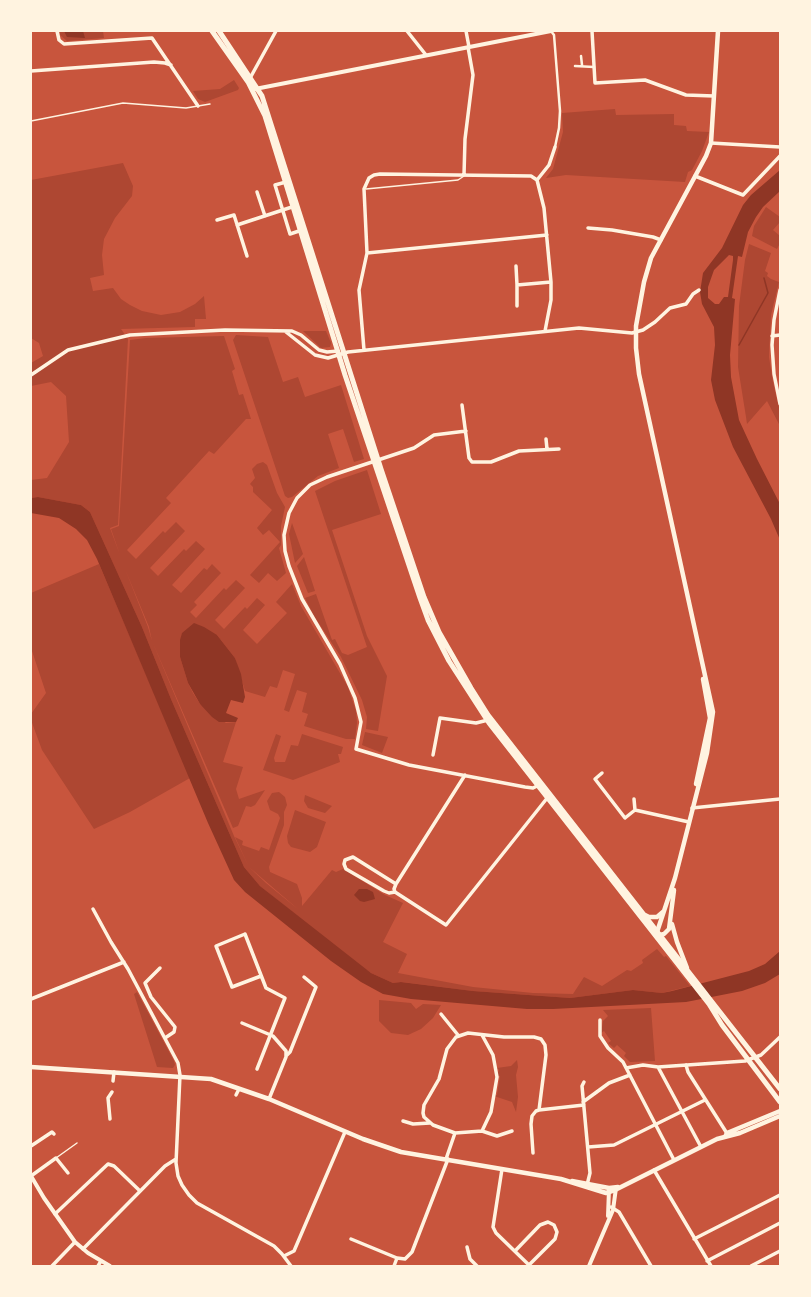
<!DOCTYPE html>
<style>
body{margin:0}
#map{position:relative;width:811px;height:1297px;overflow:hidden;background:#c8553d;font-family:Poppins,sans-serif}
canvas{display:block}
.frame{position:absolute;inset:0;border:32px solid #fff3e0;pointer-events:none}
</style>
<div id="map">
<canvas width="811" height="1297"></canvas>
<div class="frame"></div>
</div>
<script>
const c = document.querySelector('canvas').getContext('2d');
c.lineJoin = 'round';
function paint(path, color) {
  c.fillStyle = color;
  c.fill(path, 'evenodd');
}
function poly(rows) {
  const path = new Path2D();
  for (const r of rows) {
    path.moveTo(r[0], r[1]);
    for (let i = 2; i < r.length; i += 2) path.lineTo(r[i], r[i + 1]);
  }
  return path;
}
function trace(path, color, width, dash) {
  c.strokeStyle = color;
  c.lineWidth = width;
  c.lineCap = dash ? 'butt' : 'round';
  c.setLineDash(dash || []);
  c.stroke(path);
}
paint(poly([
 [60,31,103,31,104,38,67,41,60,35],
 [234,80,239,88,238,90,205,102,198,99,193,91,220,89],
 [615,109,616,115,674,114,674,125,686,126,687,131,709,132,702,151,692,170,688,172,685,182,566,175,546,178,553,169,563,132,562,113],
 [123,163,133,186,132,196,115,218,104,239,102,255,104,275,90,278,93,291,113,288,121,299,130,305,142,311,161,315,180,312,195,304,204,296,206,319,195,319,195,327,121,329,128,339,118,525,110,528,120,555,111,529,119,526,130,340,146,338,224,336,235,369,232,371,239,395,243,394,251,419,246,419,214,454,209,451,166,498,171,503,127,550,136,559,163,531,165,533,176,522,185,531,150,568,158,576,184,549,186,551,196,541,205,549,172,585,181,593,204,568,207,570,212,564,221,573,194,602,197,605,190,612,196,618,224,588,226,590,236,580,245,588,215,620,224,629,245,607,247,609,257,598,265,605,243,630,257,644,287,613,276,602,292,584,301,606,348,687,356,711,357,723,355,739,346,739,304,726,308,714,302,712,307,693,297,690,289,712,284,710,295,674,283,670,277,688,270,686,265,697,245,691,235,658,217,635,182,633,180,657,188,683,193,693,200,704,226,723,236,722,223,762,243,767,236,789,239,799,265,790,255,805,251,807,246,806,238,826,233,828,152,641,149,627,125,569,148,627,152,641,234,836,249,867,266,883,299,910,249,867,235,837,243,841,242,845,259,851,261,847,269,850,280,818,278,814,270,810,267,801,272,793,279,792,285,797,287,805,284,812,284,825,269,867,270,872,297,884,302,898,302,906,332,870,336,872,343,869,385,895,403,903,383,942,407,954,398,973,473,987,533,993,573,994,584,977,602,986,627,970,631,971,643,963,642,960,657,949,664,957,666,956,690,986,662,993,633,990,570,998,473,991,402,982,393,983,371,973,353,961,260,886,244,867,171,699,142,627,90,512,81,505,38,497,31,498,31,480,47,478,69,442,66,396,51,382,31,386,31,363,43,356,39,343,31,338,31,180],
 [766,207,780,217,780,222,773,230,780,236,780,243,777,249,752,236,754,226],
 [749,244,771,253,765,271,768,273,767,276,771,279,779,282,771,315,769,357,773,382,780,412,780,426,767,401,747,424,746,417,738,367,739,306,745,260],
 [303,331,326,331,331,343,330,347,321,348],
 [236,335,268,337,283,382,298,377,305,397,341,385,364,459,354,462,343,429,328,434,339,468,318,476,292,497,288,498,285,496,233,340],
 [263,462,267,465,277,493,285,507,281,526,281,545,279,548,286,573,277,581,268,573,259,583,250,575,280,542,269,530,263,535,257,528,272,510,253,492,253,487,250,484,255,478,252,469,257,464],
 [367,470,381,514,332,530,367,636,387,676,378,731,366,729,367,717,362,700,341,657,314,616,305,598,316,594,332,640,335,639,342,653,348,655,367,647,315,491,335,481],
 [292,523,303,554,295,563,289,534],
 [304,557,315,591,308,593,297,566],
 [99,564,190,778,130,812,94,829,42,750,31,720,31,714,46,693,31,648,31,593],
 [365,732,388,737,382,753,362,745],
 [276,734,281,736,274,758,275,762,285,762,291,745,298,746,302,734,343,747,341,754,338,754,340,762,293,780,263,770],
 [305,795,332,806,325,813,308,808,304,801],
 [295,810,326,822,317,847,310,852,291,847,288,843,287,836],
 [137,992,174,1061,175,1065,173,1068,157,1067,134,994],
 [379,1000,411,1003,416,1009,423,1004,441,1005,433,1018,421,1029,408,1035,391,1033,379,1021],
 [651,1008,655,1061,630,1062,624,1056,626,1053,617,1045,614,1048,608,1043,611,1041,604,1031,601,1033,603,1021,608,1016,603,1010],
 [517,1060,518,1067,516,1075,518,1097,516,1112,512,1102,494,1096,497,1095,499,1082,500,1076,497,1076,499,1070,497,1068,511,1066]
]), '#ae4732');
paint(poly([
 [64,31,83,31,85,38,67,37],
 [780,170,780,191,763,207,756,217,748,232,742,257,738,256,732,298,735,299,730,355,731,377,739,420,757,459,780,504,780,540,771,519,733,447,715,400,711,380,715,345,714,327,702,304,700,292,703,273,722,248,743,205,751,195],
 [729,255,733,256,733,260,728,297,724,297,719,304,715,304,708,298,708,287,714,270],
 [38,497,81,505,90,512,142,627,171,699,244,867,260,886,371,973,393,983,401,982,473,991,570,998,633,990,662,993,672,991,749,971,765,964,780,951,780,974,765,983,742,991,686,1002,553,1009,527,1009,411,999,383,994,361,982,331,961,245,892,234,880,208,823,97,559,87,540,76,529,59,518,31,513,31,498],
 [194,623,204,627,217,635,235,658,241,674,245,697,243,703,231,700,226,713,238,718,236,722,219,722,212,717,200,704,188,683,180,657,180,640,182,633],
 [359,889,367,889,373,892,375,899,364,902,360,901,354,895]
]), '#8f3625');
trace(poly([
 [739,345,768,293,764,278]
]), '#8f3625', 1.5);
trace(poly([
 [31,121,123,103,186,108,210,104],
 [366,189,458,180,464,176],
 [56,1158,77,1143]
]), '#fff3e0', 1.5);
trace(poly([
 [551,31,554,35,560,111,559,128,555,147],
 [581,56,582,65],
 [575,66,594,67]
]), '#fff3e0', 2.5);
trace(poly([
 [57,31,59,40,64,44,152,38,198,106],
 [407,31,426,55],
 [466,31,469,47],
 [592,31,595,83,645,80,686,95,714,96],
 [31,71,154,62,165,63,171,65],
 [249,80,276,31],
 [711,143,780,147],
 [464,175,465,139,473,75,468,47],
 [695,176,743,195,780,156],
 [537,180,544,208,551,282,551,300,545,331],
 [537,180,549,165,555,147],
 [286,182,275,185,290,234,302,230],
 [257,192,265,216],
 [217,220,234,215,247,256],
 [237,225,295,206],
 [588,228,612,230,653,237,661,240],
 [367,253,547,235],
 [516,266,517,285,551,282],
 [517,285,517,306],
 [780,290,774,320,772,345,774,374,780,404],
 [286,332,315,355,328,358,348,352,579,328,632,333,643,330,655,322,670,308,686,304,693,294,699,290],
 [772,336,780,335],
 [364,350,359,290,367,253,364,189,369,178,374,175,380,174,531,176,537,180],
 [31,375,68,350,130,335,225,330,292,331,301,335,319,350,327,352,338,351],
 [462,405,469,458,472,462,491,462,519,451,559,449],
 [466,431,434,435,414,448,327,477,310,485,297,498,289,513,284,535,285,551,289,566,302,599,340,664,355,698,361,722,356,749,409,765,525,787,533,788,539,785],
 [546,439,547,449],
 [433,755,440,718,476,723,488,720],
 [602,773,595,779,625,818,635,810],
 [634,799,635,810,689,822],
 [692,808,780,799],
 [395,892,446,925,548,797],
 [395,892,394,889,396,884,465,775],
 [395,892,389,893,384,891,346,869,344,864,345,860,353,857,396,884],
 [93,909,111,942,128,969,178,1063,180,1075,176,1163,178,1176,182,1185,189,1195,197,1203,274,1246,282,1254,291,1266],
 [160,968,145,983,151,997,175,1027,174,1032,165,1038],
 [31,999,124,962],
 [441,1014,458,1035],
 [600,1020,600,1036,608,1048,623,1062,674,1160],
 [242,1023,273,1036,286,1051,286,1057,269,1099],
 [482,1035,493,1055,497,1077,491,1112,482,1131],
 [287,1055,290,1052,316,987,304,977],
 [686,1065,688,1072,728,1135],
 [658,1067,701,1147],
 [626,1068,643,1065,658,1067,745,1061,761,1055,780,1037],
 [257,1069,285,998,266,988,245,934,216,946,232,987,261,976],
 [113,1081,114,1072],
 [584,1082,582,1086,590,1173,587,1185],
 [236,1095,239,1089],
 [583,1102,609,1083,630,1075],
 [110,1119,108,1098,112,1092],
 [403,1121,413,1124,430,1123],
 [512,1131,497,1136,482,1131,455,1133,433,1125,424,1117,423,1113,424,1105,439,1079,447,1049,456,1037,468,1033,504,1037,534,1037,541,1039,545,1045,546,1055,539,1110],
 [31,1146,52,1132,54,1134],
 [588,1147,614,1145,705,1100],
 [533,1153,531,1124,532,1116,536,1111,539,1110,584,1105],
 [446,1159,455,1133],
 [502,1169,493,1227,496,1233,530,1266],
 [654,1170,711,1266],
 [31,1176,56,1158,68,1173],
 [611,1207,619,1212,651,1266],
 [55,1214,108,1164,114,1166,140,1191],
 [351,1239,397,1258],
 [694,1239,780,1195],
 [467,1247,470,1259,477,1266],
 [83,1249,165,1166,176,1159],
 [515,1251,540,1225,548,1222,554,1225,557,1232,555,1239,529,1265],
 [284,1256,294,1251,345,1132],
 [707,1261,780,1223],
 [52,1266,75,1242],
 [98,1266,101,1261],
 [394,1266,397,1258,405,1259,412,1252,448,1159],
 [751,1266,780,1251]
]), '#fff3e0', 3.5);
trace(poly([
 [255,89,551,31],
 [31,1176,44,1198,75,1242,88,1253,110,1266],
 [608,1216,609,1189],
 [589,1266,613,1210,616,1188]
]), '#fff3e0', 4);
trace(poly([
 [696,784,710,718,703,679],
 [645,915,649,917,657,917,664,911],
 [672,924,677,942,687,968],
 [656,935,675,878,707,753,713,712,639,374,636,348,636,326,644,282,651,258,706,156,711,143,718,31],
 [656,936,664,934,669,929,674,890],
 [31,1067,211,1079,269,1099,363,1139,401,1152,561,1179,606,1193,615,1190,717,1139,740,1133,780,1116],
 [725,1137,727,1133,780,1111],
 [572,1181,609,1188,618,1187]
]), '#fff3e0', 4.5);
trace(poly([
 [212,31,248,82,265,116,345,375,420,598,428,620,449,661,489,723,709,1004,722,1025,780,1102],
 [219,31,262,96,381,469,424,597,439,632,471,688,488,715,780,1089]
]), '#fff3e0', 5);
</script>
